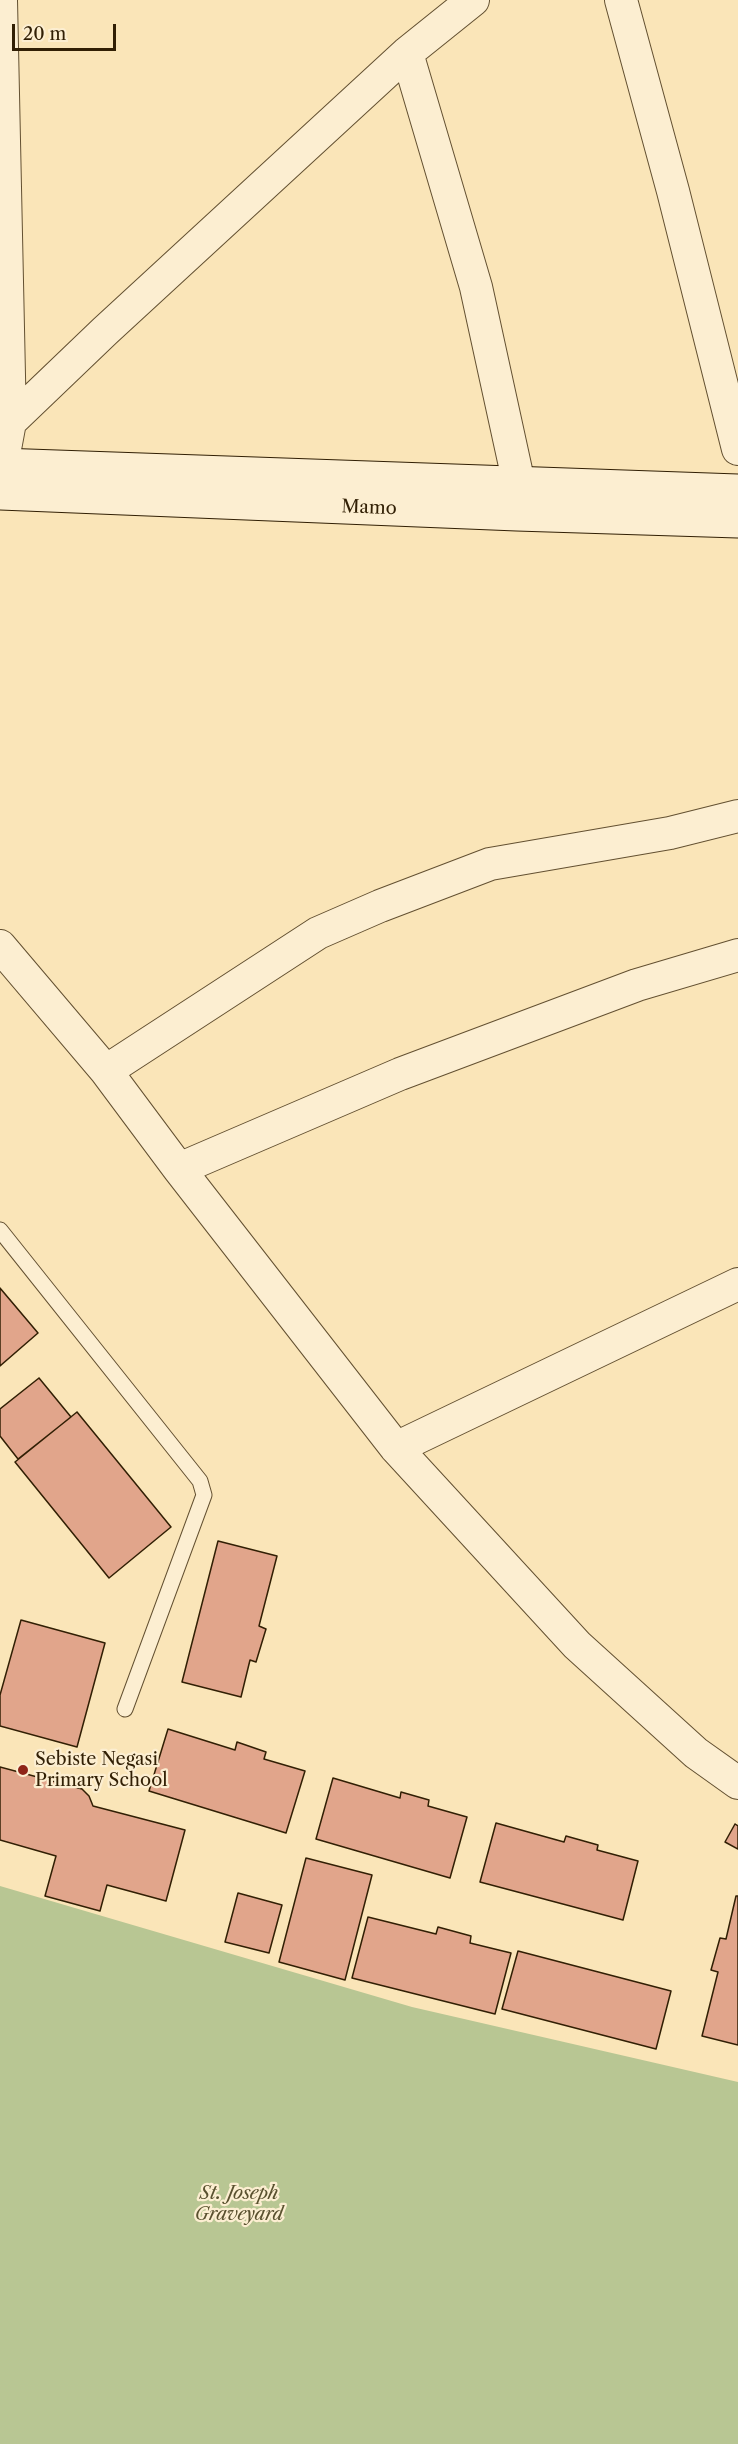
<!DOCTYPE html>
<style>
body{margin:0}
#map{position:relative;width:738px;height:2444px;overflow:hidden;background:#fae5b8;font-family:"Libre Caslon Text",serif}
canvas{display:block}
.scale{position:absolute;left:12px;top:24px;width:104px;height:27px;box-sizing:border-box;border:3px solid #311f04;border-top:0;padding-left:8px;font-size:18px;line-height:21px;white-space:nowrap;color:#311f04;-webkit-text-stroke:4px #fceed1;paint-order:stroke}
</style>
<div id="map">
<canvas width="738" height="2444"></canvas>
<div class="scale">20 m</div>
</div>
<script>
const c = document.querySelector('canvas').getContext('2d');
c.lineJoin = 'round';
function paint(path, color) {
  c.fillStyle = color;
  c.fill(path, 'evenodd');
}
function poly(rows) {
  const path = new Path2D();
  for (const r of rows) {
    path.moveTo(r[0], r[1]);
    for (let i = 2; i < r.length; i += 2) path.lineTo(r[i], r[i + 1]);
  }
  return path;
}
function trace(path, color, width, dash) {
  c.strokeStyle = color;
  c.lineWidth = width;
  c.lineCap = dash ? 'butt' : 'round';
  c.setLineDash(dash || []);
  c.stroke(path);
}
function label(font, color, halo, rows, align = 'center') {
  c.font = font + ' "Libre Caslon Text",serif';
  c.lineWidth = 4.5;
  c.setLineDash([]);
  c.textBaseline = 'middle';
  c.strokeStyle = halo;
  c.fillStyle = color;
  for (const [text, x, y, turn = 0] of rows) {
    c.save();
    c.translate(x, y);
    c.rotate((+turn || 0) * Math.PI / 180);
    c.textAlign = isNaN(turn) ? turn : align;
    if (halo) c.strokeText(text, 0, 0);
    c.fillText(text, 0, 0);
    c.restore();
  }
}
paint(poly([
 [0,1886,412,2007,738,2082,738,2444,0,2444]
]), '#b8c693');
const building = poly([
 [0,1288,38,1333,0,1366,0,1288],
 [39,1378,71,1417,18,1459,0,1436,0,1409,39,1378],
 [77,1412,171,1527,109,1578,15,1462,77,1412],
 [218,1541,277,1556,259,1626,266,1629,256,1662,250,1660,241,1697,182,1682,218,1541],
 [21,1620,105,1643,77,1747,0,1726,0,1695,21,1620],
 [168,1729,235,1750,237,1742,266,1752,264,1759,305,1771,286,1833,149,1791,168,1729],
 [0,1767,82,1789,89,1796,93,1806,185,1830,166,1901,107,1885,100,1911,45,1896,56,1856,0,1840,0,1767],
 [333,1778,400,1798,401,1792,429,1800,428,1806,467,1817,450,1878,316,1839,333,1778],
 [496,1823,564,1842,566,1836,598,1845,597,1850,638,1861,623,1920,480,1882,496,1823],
 [735,1824,738,1826,738,1849,725,1842,735,1824],
 [306,1858,372,1875,345,1980,279,1962,306,1858],
 [238,1893,282,1905,269,1953,225,1942,238,1893],
 [736,1896,738,1896,738,2045,702,2036,718,1972,711,1970,720,1938,726,1939,736,1896],
 [368,1917,436,1934,438,1927,471,1936,470,1943,511,1953,495,2014,352,1978,368,1917],
 [518,1951,671,1991,656,2049,502,2009,518,1951]
]);
paint(building, '#e1a58b');
trace(building, '#311f04', 1.5);
const lane = poly([
 [0,1230,200,1481,204,1495,125,1709]
]);
const street = poly([
 [1,0,10,422,2,465,1,490],
 [621,0,673,191,738,449],
 [407,53,476,287,519,484],
 [10,422,105,331,407,53,473,0],
 [0,946,106,1071,179,1169,396,1448,577,1645,696,1753,738,1783],
 [106,1071,318,933,380,906,490,864,670,833,738,816],
 [179,1169,400,1074,637,985,738,955],
 [396,1448,738,1284]
]);
const secondary = poly([
 [0,465,738,491],
 [0,493,517,514,738,521]
]);
trace(lane, '#635031', 17);
trace(street, '#635031', 34);
trace(secondary, '#311f04', 35);
trace(lane, '#fceed1', 15);
trace(street, '#fceed1', 32);
trace(secondary, '#fceed1', 33);
for (const [x, y, r, color] of [
 [23,1770,6,"#8f2418"]
]) {
  const dot = new Path2D();
  dot.arc(x, y, r, 0, 2 * Math.PI);
  c.fillStyle = color;
  c.fill(dot);
  trace(dot, '#fceed1', 2);
}
label('18px', '#311f04', '#fceed1', [
 ["Mamo",369,508,2]
]);
label('18px', '#311f04', '#fceed1', [
 ["Sebiste Negasi",35,1760],
 ["Primary School",35,1781]
], 'left');
label('italic 18px', '#5a512f', '#fceed1', [
 ["St. Joseph",239,2194],
 ["Graveyard",239,2215]
]);
</script>
